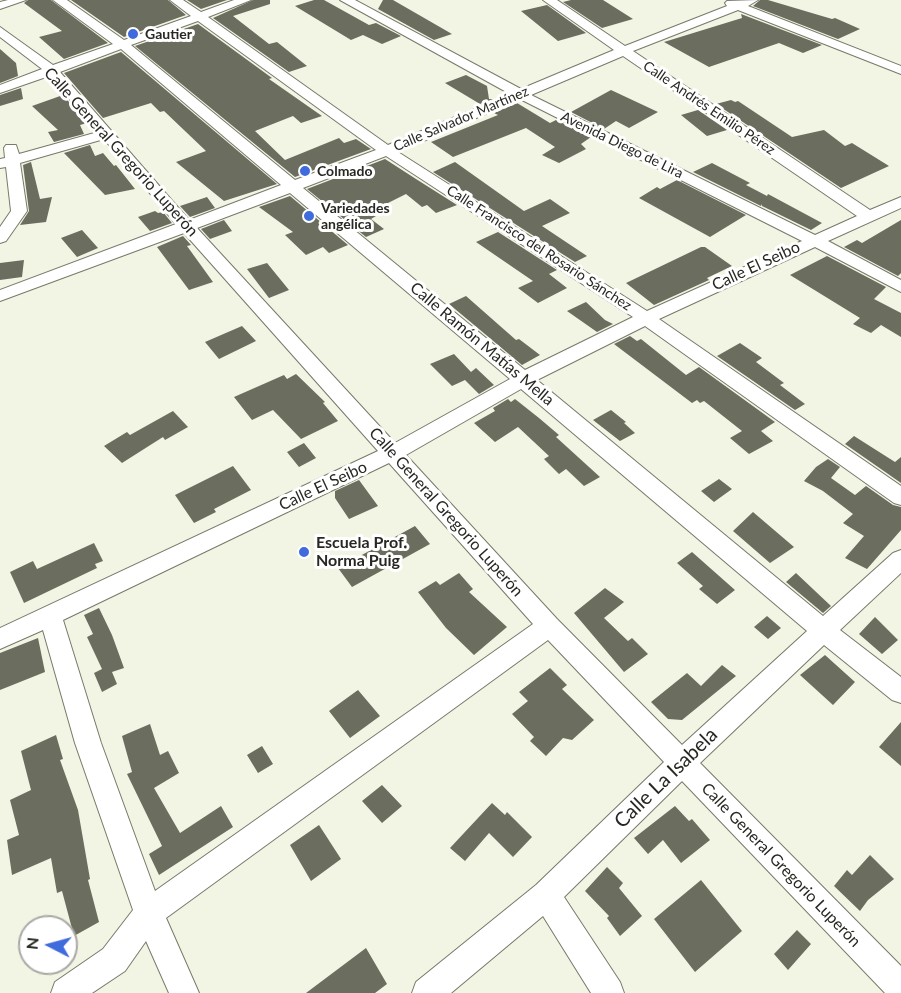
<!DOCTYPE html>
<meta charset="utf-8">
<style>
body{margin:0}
#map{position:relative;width:901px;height:993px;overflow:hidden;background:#f2f5e3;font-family:Lato,sans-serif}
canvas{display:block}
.north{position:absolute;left:18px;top:915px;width:60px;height:60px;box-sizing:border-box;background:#fff;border:2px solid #a9a9a7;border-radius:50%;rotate:276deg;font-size:16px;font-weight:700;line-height:24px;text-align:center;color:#272822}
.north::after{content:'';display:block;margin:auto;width:21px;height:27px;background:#406bdd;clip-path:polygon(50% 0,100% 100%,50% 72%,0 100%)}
</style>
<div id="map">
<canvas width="901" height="993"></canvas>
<div class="north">N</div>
</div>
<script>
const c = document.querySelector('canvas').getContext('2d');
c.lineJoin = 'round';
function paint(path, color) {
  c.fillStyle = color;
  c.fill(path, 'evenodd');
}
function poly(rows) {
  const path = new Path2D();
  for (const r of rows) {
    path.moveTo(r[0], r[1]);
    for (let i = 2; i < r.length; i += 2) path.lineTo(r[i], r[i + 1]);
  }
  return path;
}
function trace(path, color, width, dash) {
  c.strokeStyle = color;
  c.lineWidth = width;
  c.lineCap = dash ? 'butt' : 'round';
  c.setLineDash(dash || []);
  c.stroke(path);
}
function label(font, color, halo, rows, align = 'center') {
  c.font = font + ' Lato,sans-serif';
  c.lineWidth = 6;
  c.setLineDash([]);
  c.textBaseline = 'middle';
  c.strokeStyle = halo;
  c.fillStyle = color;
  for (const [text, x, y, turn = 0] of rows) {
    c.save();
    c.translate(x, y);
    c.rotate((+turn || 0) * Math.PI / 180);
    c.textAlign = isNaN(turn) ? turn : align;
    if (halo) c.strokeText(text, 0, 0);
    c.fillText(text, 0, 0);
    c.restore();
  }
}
paint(poly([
 [28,0,51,0,108,43,64,59,39,37,62,31,24,3],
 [71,0,168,0,186,15,124,37],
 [187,0,227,0,201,9],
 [253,0,270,0,270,4,233,16,269,44,277,42,307,66,289,72,213,18],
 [314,0,324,0,369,25,376,23,401,36,382,44,363,35,351,40,295,6],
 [383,0,393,0,452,34,434,40,378,9],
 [571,0,603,0,633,19,602,28,563,2],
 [760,0,768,0,832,19,835,18,860,29,838,39,753,6],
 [547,5,586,33,558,41,521,11],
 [741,14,822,45,803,53,779,43,709,67,664,42,742,18],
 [198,24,272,78,269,79,322,116,301,123,293,116,255,131,285,160,339,138,344,143,356,139,371,149,295,177,135,46],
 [0,49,16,63,18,76,0,83],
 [121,52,277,184,224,201,176,162,206,151,164,111,160,112,151,103,103,118,64,73],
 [466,75,487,86,489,99,493,99,480,104,445,83],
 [21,88,23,99,0,106,0,95],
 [611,90,658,112,629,128,616,121,604,129,571,112],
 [63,95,87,123,80,125,84,134,54,142,48,132,58,130,32,106],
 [731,100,735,102,738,101,792,137,824,130,845,146,852,143,889,166,841,188,716,104],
 [517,103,550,123,556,120,591,137,581,144,586,149,559,163,542,155,555,147,526,128,453,157,431,142,498,115,494,113],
 [698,110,727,130,707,136,681,115],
 [90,145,95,156,103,153,114,166,116,165,135,189,105,195,64,153],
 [385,159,416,179,457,205,436,213,427,205,422,207,406,194,370,212,376,216,371,219,384,229,366,237,307,189],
 [31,162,40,199,52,197,46,222,20,225,29,211,23,165],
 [455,162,524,211,550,199,570,213,542,226,587,256,575,262,433,172],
 [712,163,750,183,746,185,767,196,768,194,822,223,811,230,762,206,762,204,761,206,693,172],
 [677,180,746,215,710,237,639,198,657,187,660,189],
 [290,196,348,245,329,253,323,247,306,255,285,235,293,232,259,207],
 [207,197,215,208,190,217,180,206],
 [155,211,158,213,163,212,172,223,150,231,138,217],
 [224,220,232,231,210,239,201,229],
 [901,220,901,273,898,276,844,247,857,240,862,243],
 [82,230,98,248,77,257,61,238],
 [498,232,557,270,549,274,567,288,538,303,518,288,533,281,476,242],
 [183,236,191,245,187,246,213,282,189,290,157,247],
 [701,247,705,247,732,266,707,278,709,280,654,305,626,283],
 [827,256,886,287,874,299,901,313,901,337,881,325,871,333,853,324,860,318,790,275],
 [24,260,22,277,0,280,0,263],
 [267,263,289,290,269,298,247,269],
 [466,296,516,340,519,339,540,355,522,365,449,304],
 [586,302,605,320,613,324,597,332,567,311],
 [242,326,256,341,219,359,205,342],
 [630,336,637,341,641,339,686,375,699,367,775,422,761,431,773,441,749,454,730,438,742,431,704,401,700,403,697,400,692,403,614,344],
 [740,343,762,358,756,362,784,383,780,385,805,404,795,410,717,356],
 [454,354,471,372,476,368,494,385,479,394,465,380,452,386,430,364],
 [296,374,325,402,323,403,338,421,301,439,273,410,252,420,234,397,284,375,287,379],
 [508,399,511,402,515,399,539,418,559,435,556,437,600,477,584,486,566,469,559,474,544,459,549,456,518,427,495,442,474,423,495,411,493,408],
 [611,410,626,422,624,423,635,433,620,441,593,420],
 [173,411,188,427,165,440,163,437,122,463,104,446,127,432,130,435],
 [854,436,895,462,901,457,901,483,845,444],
 [304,443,316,458,299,467,287,452],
 [828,459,840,467,831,478,855,495,866,486,893,505,901,507,901,530,867,569,845,558,864,536,843,523,853,514,823,491,804,481,816,467],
 [233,466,251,490,214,509,216,512,194,523,175,495],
 [719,479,732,489,714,502,701,491],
 [359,480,378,506,349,519,335,498,335,491],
 [753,512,794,547,770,563,733,531],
 [415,526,430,544,352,587,338,568],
 [94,543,103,561,95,564,97,568,24,603,10,572,33,561,37,569],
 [692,552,735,590,717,604,699,589,703,586,677,563],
 [459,573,473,589,469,592,507,627,474,655,446,628,418,592,436,581,440,585],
 [796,573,831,606,823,613,786,582],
 [605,588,624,602,604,618,628,641,632,638,648,654,624,672,574,613],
 [99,608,112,635,124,668,112,672,117,684,102,692,94,673,102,669,87,637,93,634,84,615],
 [767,616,781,628,768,639,754,627],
 [875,617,898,640,882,654,859,634],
 [38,638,45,672,0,690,0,653],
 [825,655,855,682,833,705,800,675],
 [722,665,736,676,682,720,668,719,651,702,687,673,701,686],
 [550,668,567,685,562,689,594,720,572,740,563,738,546,756,530,741,534,737,512,714,528,701,519,692],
 [358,690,380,716,350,738,329,711],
 [901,722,901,766,879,747],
 [150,724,160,755,168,751,179,773,154,788,180,833,221,806,233,827,159,875,149,854,162,846,127,774,132,772,122,736],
 [56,735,63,759,60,760,78,810,90,879,88,880,99,922,74,936,62,891,57,893,51,858,12,875,7,840,19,835,10,800,31,790,21,751],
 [262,746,273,764,258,773,247,755],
 [382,785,402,806,382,823,362,801],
 [492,803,505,815,507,812,532,837,513,857,489,833,465,861,450,848],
 [675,806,689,821,692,819,710,840,681,863,663,840,648,854,634,838],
 [319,825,341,859,311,881,290,845],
 [870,855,894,879,868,900,860,911,834,886,847,870,852,875],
 [607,867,623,883,619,888,642,916,620,936,607,918,609,916,585,891],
 [701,880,742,931,695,972,654,919],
 [797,930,811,944,788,970,774,954],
 [366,948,387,984,375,993,306,993]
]), '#6b6d5e');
const minor = poly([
 [8,0,26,0,0,9,0,2,8,0],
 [53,0,67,0,124,40,191,16,170,0,183,0,201,12,234,0,251,0,208,17,388,145,510,94,340,0,355,0,521,89,614,50,543,0,557,0,625,46,727,6,725,3,727,1,758,0,748,6,901,66,901,74,738,10,633,51,870,210,901,197,901,208,828,241,901,280,901,292,815,247,659,319,901,486,901,505,894,503,645,326,537,380,823,616,893,553,901,550,901,573,840,630,901,677,901,703,892,700,824,645,700,763,901,966,901,993,885,993,682,781,564,897,620,982,624,993,591,993,543,916,451,993,412,993,416,982,536,885,664,762,548,640,166,918,199,993,169,993,146,941,125,971,92,993,51,993,55,982,103,949,133,910,75,743,43,630,0,649,0,628,378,451,184,233,0,301,0,290,176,224,104,139,20,163,27,211,6,241,0,243,0,227,11,211,6,167,0,168,0,159,5,158,4,148,6,145,16,145,19,154,98,132,49,76,0,93,0,85,42,69,0,37,0,27,53,65,113,44,53,0],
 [198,21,376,150,295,180,131,45,198,21],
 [121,49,281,185,189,220,60,72,121,49],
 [623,56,857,216,815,235,531,95,623,56],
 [520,99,802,241,647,311,398,152,520,99],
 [386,156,633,317,525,370,303,188,386,156],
 [290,193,510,379,395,443,197,228,290,193],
 [521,389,807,631,682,745,557,619,406,455,521,389],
 [389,463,533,624,155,891,101,743,63,620,389,463]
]);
trace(minor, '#777969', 2);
paint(minor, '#fff');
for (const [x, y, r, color] of [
 [133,34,6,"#406bdd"],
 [305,171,6,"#406bdd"],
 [309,216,6,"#406bdd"],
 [304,552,6,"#406bdd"]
]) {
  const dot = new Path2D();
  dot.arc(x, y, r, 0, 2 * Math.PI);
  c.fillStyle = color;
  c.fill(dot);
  trace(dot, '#fff', 2);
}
label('bold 14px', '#272822', '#fff', [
 ["Gautier",145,34],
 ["Colmado",317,171],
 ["Variedades",321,208],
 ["angélica",321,224]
], 'left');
label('14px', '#272822', '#fff', [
 ["Calle Andrés Emilio Pérez",709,108,34],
 ["Calle Salvador Martínez",461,119,-23],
 ["Avenida Diego de Lira",622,145,26],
 ["Calle Francisco del Rosario Sánchez",539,248,33]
]);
label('16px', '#272822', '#fff', [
 ["Calle General Gregorio Luperón",121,152,48],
 ["Calle El Seibo",756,266,-25],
 ["Calle Ramón Matías Mella",482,344,40],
 ["Calle El Seibo",323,486,-25],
 ["Calle General Gregorio Luperón",446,512,48],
 ["Calle General Gregorio Luperón",781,865,46]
]);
label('bold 16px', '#272822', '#fff', [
 ["Escuela Prof.",316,543],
 ["Norma Puig",316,561]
], 'left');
label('20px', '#272822', '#fff', [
 ["Calle La Isabela",666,778,-44]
]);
</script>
